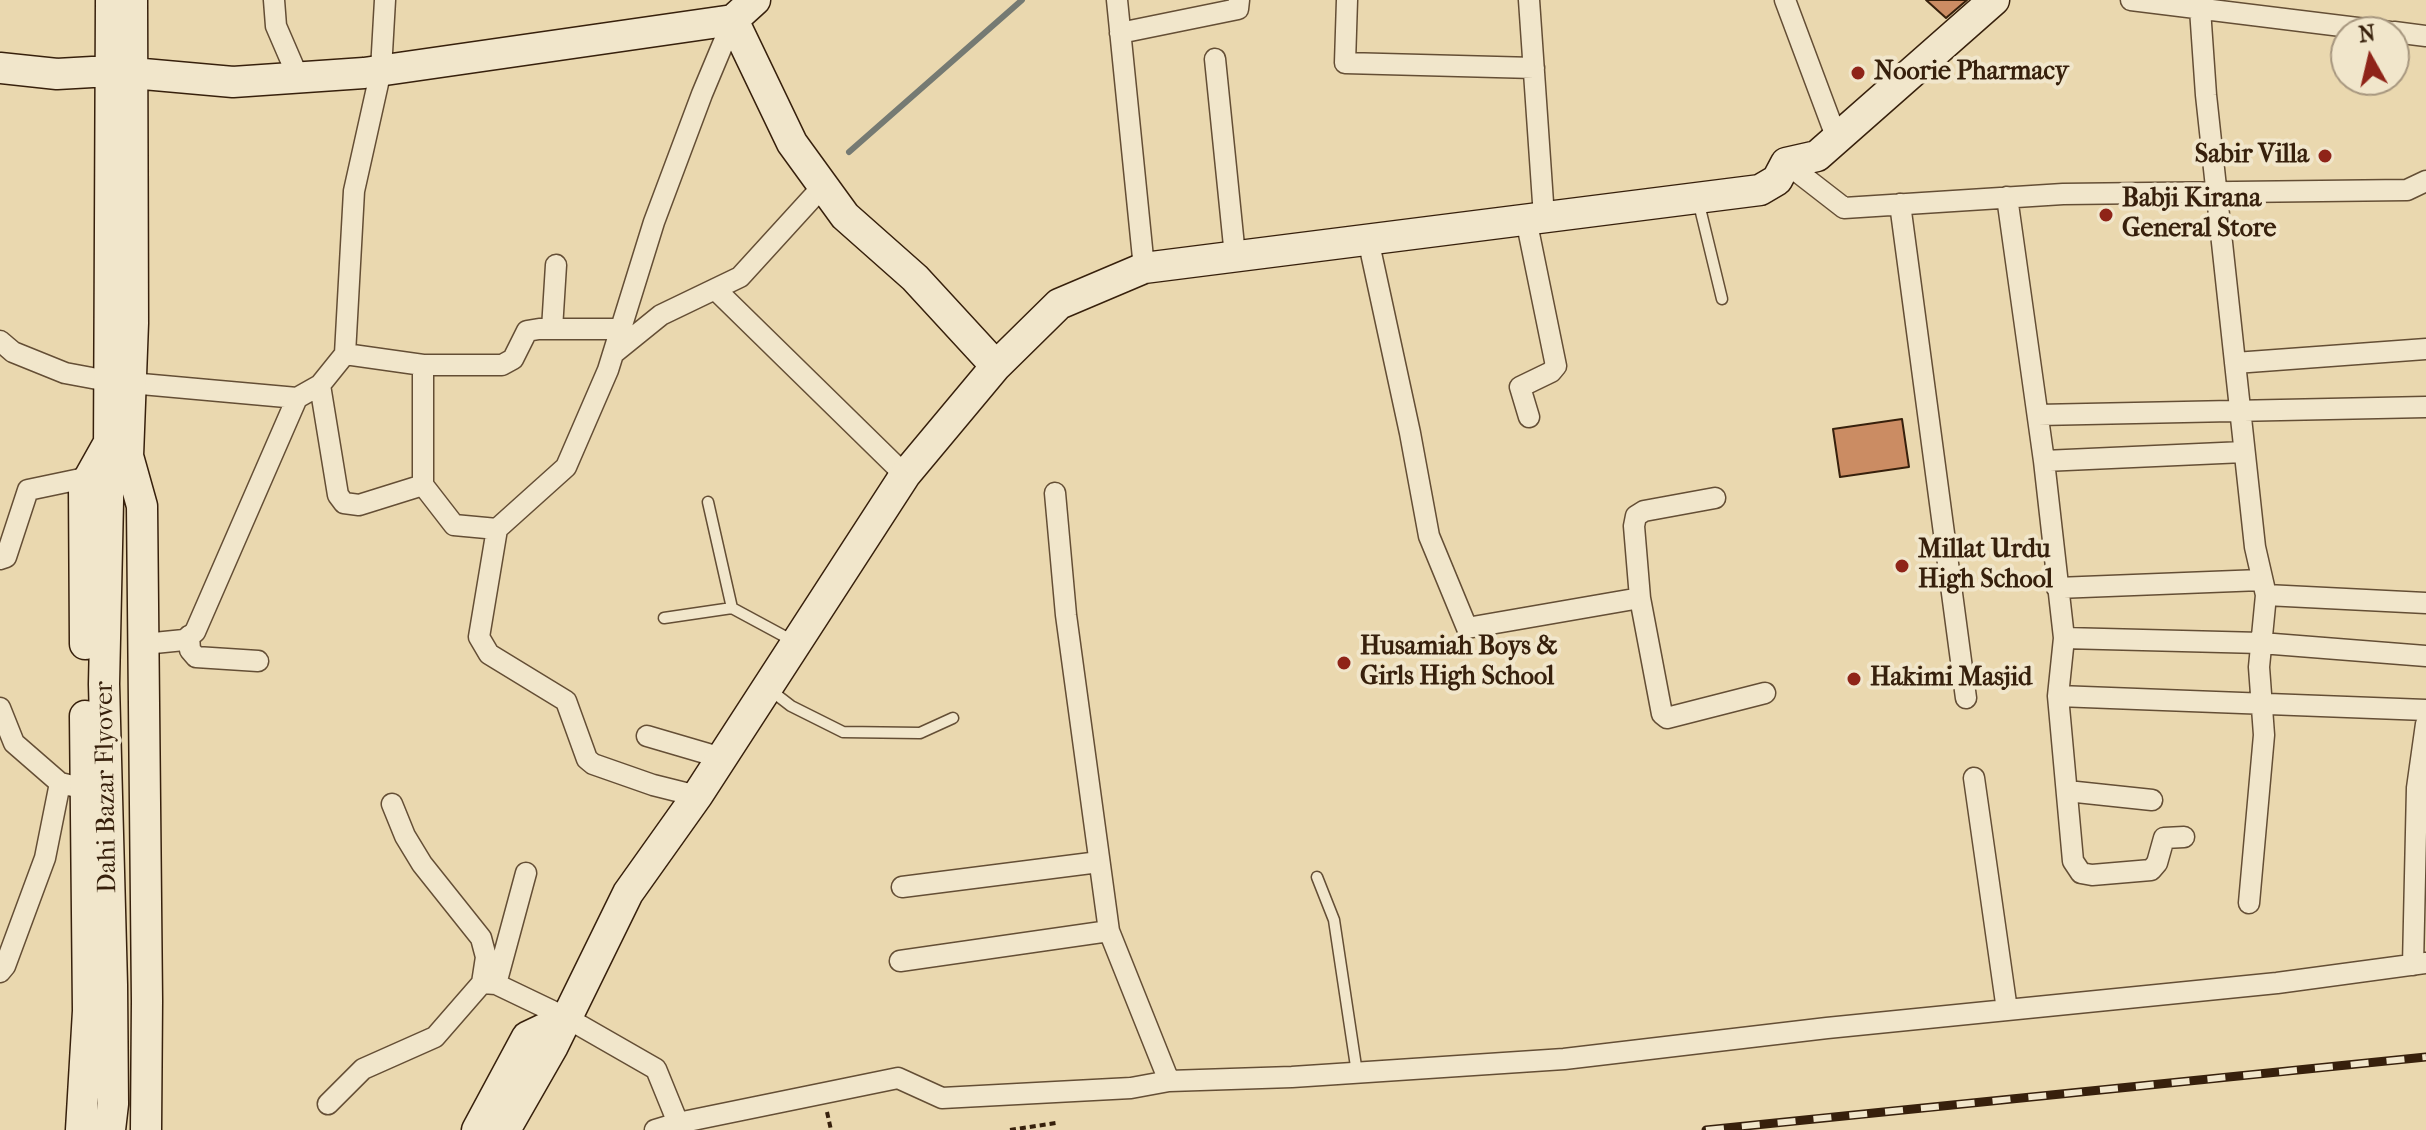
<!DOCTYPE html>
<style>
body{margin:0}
#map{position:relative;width:2426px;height:1130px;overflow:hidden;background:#ead8af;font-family:"IM FELL French Canon",serif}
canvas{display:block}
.north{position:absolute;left:2330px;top:16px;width:80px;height:80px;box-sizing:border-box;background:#f1e6cb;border:2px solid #a7977f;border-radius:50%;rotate:352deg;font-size:22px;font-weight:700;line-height:32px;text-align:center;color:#37200c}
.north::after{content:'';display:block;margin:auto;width:28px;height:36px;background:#8f2418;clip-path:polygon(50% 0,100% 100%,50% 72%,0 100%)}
</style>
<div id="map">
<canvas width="2426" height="1130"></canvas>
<div class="north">N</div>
</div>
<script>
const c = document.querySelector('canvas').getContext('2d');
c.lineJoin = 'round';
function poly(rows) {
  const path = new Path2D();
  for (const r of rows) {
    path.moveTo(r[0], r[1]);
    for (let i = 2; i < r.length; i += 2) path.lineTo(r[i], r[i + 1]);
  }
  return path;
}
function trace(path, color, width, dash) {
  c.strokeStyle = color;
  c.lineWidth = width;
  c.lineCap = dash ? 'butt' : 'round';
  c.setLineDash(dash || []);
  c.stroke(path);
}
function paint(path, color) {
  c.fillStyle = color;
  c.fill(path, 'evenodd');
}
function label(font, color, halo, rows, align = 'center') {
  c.font = font + ' "IM FELL French Canon",serif';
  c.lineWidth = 8;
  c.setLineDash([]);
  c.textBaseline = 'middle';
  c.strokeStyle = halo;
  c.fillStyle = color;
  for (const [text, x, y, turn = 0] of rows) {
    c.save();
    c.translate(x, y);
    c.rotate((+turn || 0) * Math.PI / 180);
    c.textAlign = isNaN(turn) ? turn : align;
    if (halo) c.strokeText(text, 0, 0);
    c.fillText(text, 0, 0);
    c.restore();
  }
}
trace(poly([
 [849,152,1022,0]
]), '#757a73', 6);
const building = poly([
 [1926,0,1967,0,1946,18,1926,0],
 [1902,419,1909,467,1840,477,1833,429,1902,419]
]);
paint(building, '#cb8c63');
trace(building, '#37200c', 2);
const lane = poly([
 [1698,200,1722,299],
 [708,502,732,608],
 [664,618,732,608,795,642],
 [769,689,791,706,843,732,920,733,953,718],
 [1317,877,1334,920,1357,1073]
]);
const street = poly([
 [274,0,276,26,298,77],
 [1117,0,1144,268],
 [1347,0,1345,63,1534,68],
 [1529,0,1544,217],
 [1785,0,1837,139],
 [2131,0,2390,32],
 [2200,9,2206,95,2255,547,2266,595,2259,667,2264,735,2249,903],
 [2394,32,2426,36],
 [1120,33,1238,9,1239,0],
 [1215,59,1235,256],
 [1786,163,1844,208,2063,194,2407,190,2426,181],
 [2007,197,2044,461,2064,638,2058,696,2073,861,2081,873,2092,875,2151,870,2157,863,2164,838,2184,837],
 [1900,204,1966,698],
 [1526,219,1556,366,1551,372,1520,387,1529,417],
 [1368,239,1410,433,1429,536,1467,628,1640,598],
 [715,289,905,475],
 [552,329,556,265],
 [0,341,13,352,65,373,108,381,297,398,320,385,345,354,354,191,381,70,385,0],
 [614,353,661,315,740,277,823,186],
 [345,354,423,365,502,365,513,359,527,331,539,329,621,329],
 [2235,363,2426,349],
 [423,365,423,485,454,525,497,529,566,467,608,370,654,222,702,94,733,20],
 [320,385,338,495,344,503,359,505,423,485],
 [2038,415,2426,407],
 [2044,461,2244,452],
 [1055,493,1066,615,1109,931,1169,1081],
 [1715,498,1644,511,1636,516,1634,526,1640,598,1662,714,1667,718,1765,693],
 [497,529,479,637,489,654,566,701,587,759,593,764,653,785,697,796],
 [0,559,6,557,28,490,90,477],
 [2057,588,2261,580],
 [2266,595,2426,603],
 [189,636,190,650,196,657,258,661],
 [2064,638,2261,643,2426,656],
 [144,644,184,640,195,632,297,398],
 [2058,696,2426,710],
 [0,708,14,743,60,783,73,786],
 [2426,724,2417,788,2426,789],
 [647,736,722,758],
 [1974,778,2007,1010],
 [2067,791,2152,800],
 [392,804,405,836,422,864,481,938,486,957,482,983],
 [902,887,1099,862],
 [900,961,1109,931],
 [2413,965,2417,788],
 [0,972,5,966,45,858,60,783],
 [496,984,526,873],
 [328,1104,363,1069,435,1037,482,983,496,984,567,1018,656,1069,678,1123],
 [655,1130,678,1123,898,1078,942,1098,1131,1088,1169,1081,1292,1077,1564,1059,1827,1028,2277,983,2426,963]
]);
const secondary = poly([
 [132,0,133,323,128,456,142,506,147,1001,146,1130],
 [733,20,792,143,845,216,915,278,996,366],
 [0,68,57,74,110,71,233,82,364,73,733,20,755,0],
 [85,644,84,487,107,446],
 [81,1130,88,1011,85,716],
 [110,1130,113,1104,112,985,104,684,109,455,111,0],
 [477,1130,527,1037,567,1018],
 [505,1130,553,1046,628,893,697,796,905,475,996,366,1059,304,1144,268,1760,190,1777,180,1786,163,1817,156,1994,0]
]);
trace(lane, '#644e35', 13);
trace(street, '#644e35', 23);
trace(secondary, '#37200c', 33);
trace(poly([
 [827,1112,831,1130],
 [1010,1130,1056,1123]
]), '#37200c', 4, [6, 4]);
trace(lane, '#f1e6cb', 10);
trace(street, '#f1e6cb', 20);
trace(secondary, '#f1e6cb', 30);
const rail = poly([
 [1706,1130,2426,1057]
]);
trace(rail, '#37200c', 9);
trace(rail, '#f1e6cb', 6, [18]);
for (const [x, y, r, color] of [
 [1858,73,8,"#8f2418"],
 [2325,156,8,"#8f2418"],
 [2106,215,8,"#8f2418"],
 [1902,566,8,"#8f2418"],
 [1344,663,8,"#8f2418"],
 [1854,679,8,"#8f2418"]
]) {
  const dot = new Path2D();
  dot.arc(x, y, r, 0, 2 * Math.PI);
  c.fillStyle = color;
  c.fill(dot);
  trace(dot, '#f1e6cb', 3);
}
label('bold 26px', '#37200c', '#f1e6cb', [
 ["Noorie Pharmacy",1874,73],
 ["Sabir Villa",2309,156,"right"],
 ["Babji Kirana",2122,200],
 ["General Store",2122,230],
 ["Millat Urdu",1918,551],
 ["High School",1918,581],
 ["Husamiah Boys &",1360,648],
 ["Girls High School",1360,678],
 ["Hakimi Masjid",1870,679]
], 'left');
label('26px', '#37200c', '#f1e6cb', [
 ["Dahi Bazar Flyover",107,787,-91]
]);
</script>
